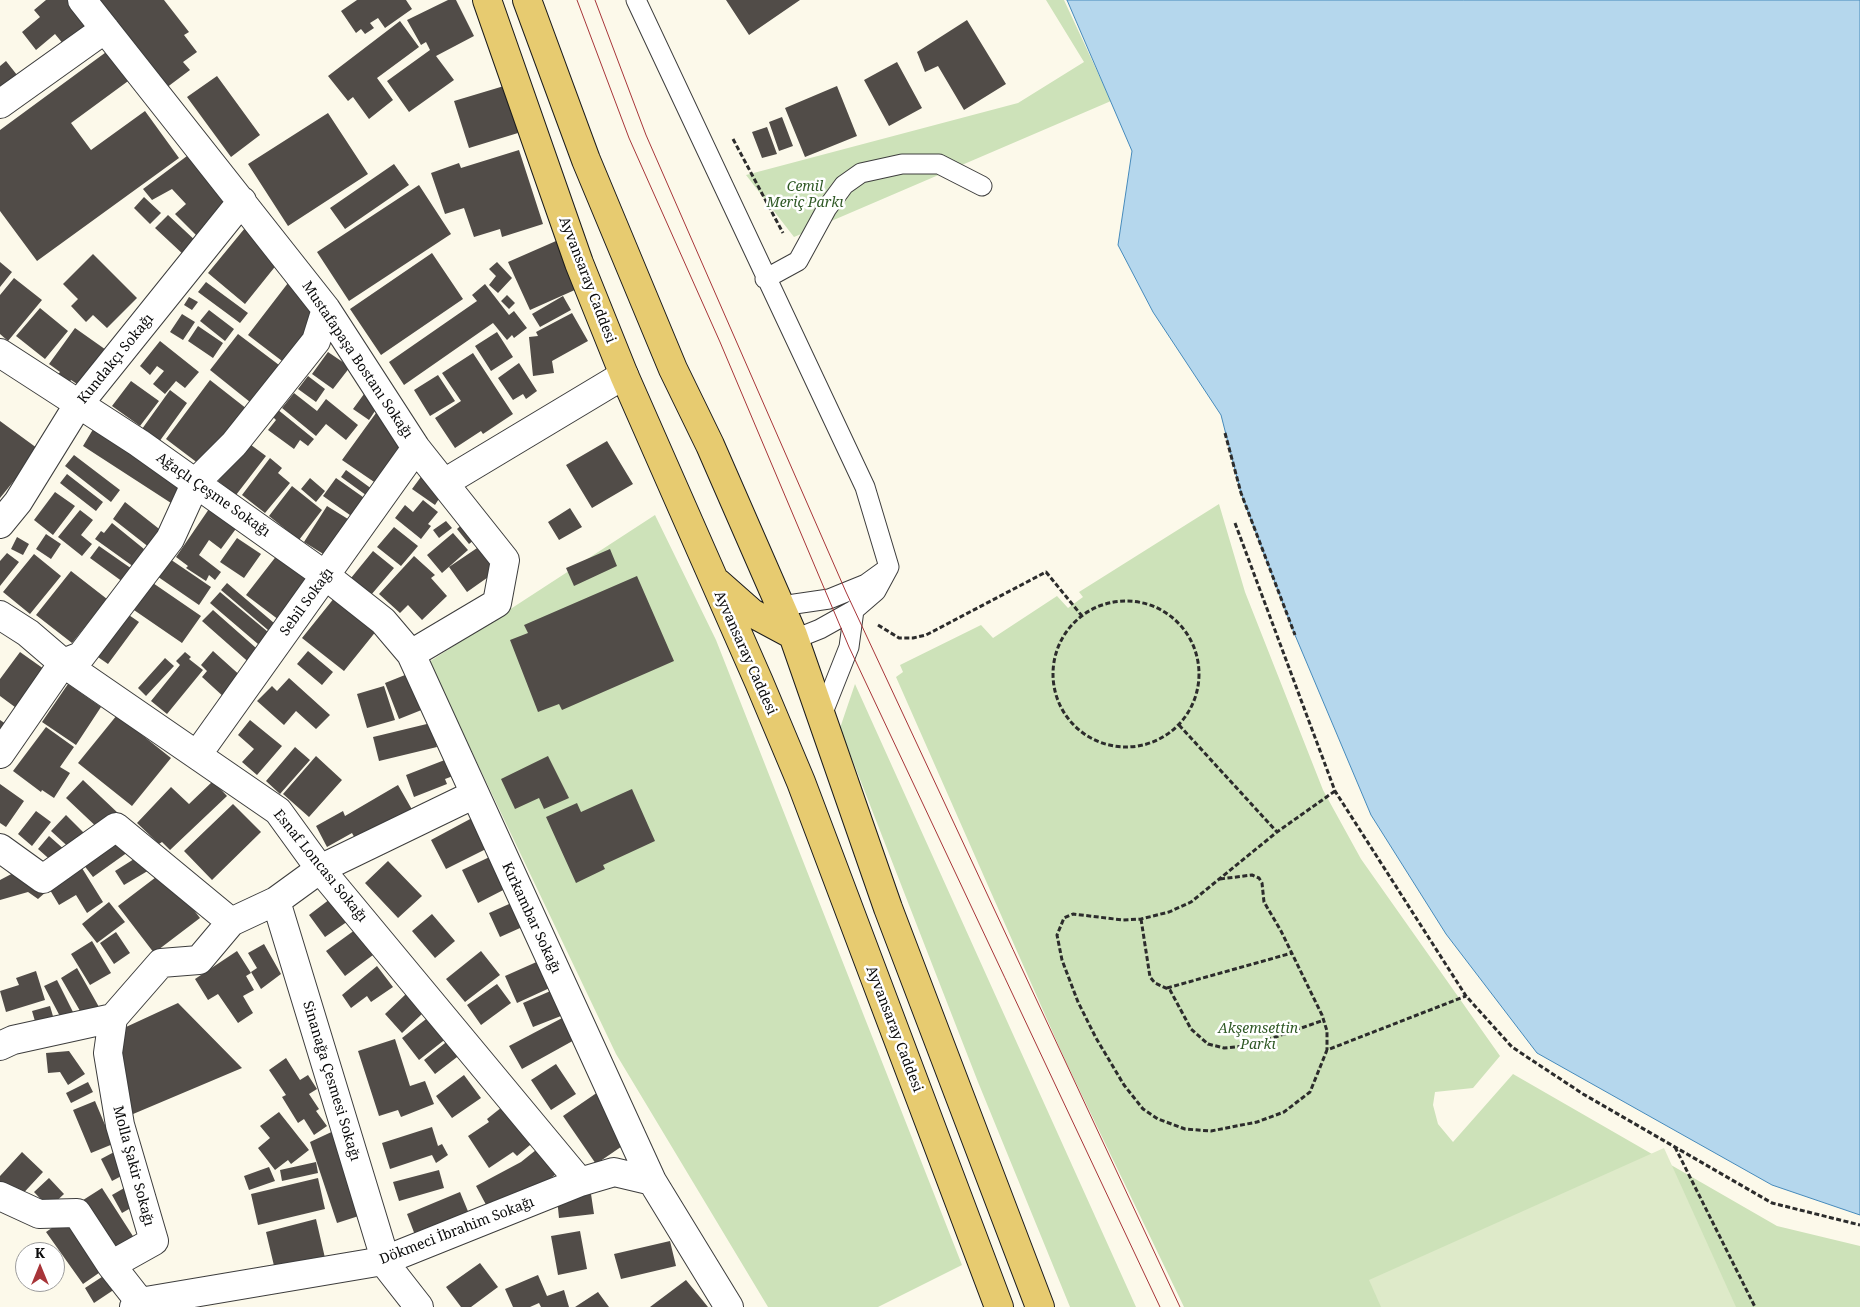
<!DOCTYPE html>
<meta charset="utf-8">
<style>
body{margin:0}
#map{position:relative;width:1860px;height:1307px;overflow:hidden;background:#fcf9ea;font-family:"Noto Serif",serif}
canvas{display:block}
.north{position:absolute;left:15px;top:1242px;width:50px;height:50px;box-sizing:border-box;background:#fff;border:1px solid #9d9d9d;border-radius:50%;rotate:0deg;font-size:14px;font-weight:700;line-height:20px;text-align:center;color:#0a0a0a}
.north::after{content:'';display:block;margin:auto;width:18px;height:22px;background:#a73539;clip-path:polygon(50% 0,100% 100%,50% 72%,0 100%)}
</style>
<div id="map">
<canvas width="1860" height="1307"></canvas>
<div class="north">K</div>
</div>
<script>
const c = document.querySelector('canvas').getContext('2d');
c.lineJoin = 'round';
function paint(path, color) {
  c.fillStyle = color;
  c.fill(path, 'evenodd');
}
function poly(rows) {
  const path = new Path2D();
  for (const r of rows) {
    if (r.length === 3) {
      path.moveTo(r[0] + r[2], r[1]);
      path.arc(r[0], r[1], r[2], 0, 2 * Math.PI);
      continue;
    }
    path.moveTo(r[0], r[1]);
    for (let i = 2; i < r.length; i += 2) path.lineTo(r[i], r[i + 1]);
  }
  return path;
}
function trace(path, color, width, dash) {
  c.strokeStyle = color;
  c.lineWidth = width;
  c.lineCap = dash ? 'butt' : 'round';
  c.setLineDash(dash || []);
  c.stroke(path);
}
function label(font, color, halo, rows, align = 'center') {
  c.font = font + ' "Noto Serif",serif';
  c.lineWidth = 5;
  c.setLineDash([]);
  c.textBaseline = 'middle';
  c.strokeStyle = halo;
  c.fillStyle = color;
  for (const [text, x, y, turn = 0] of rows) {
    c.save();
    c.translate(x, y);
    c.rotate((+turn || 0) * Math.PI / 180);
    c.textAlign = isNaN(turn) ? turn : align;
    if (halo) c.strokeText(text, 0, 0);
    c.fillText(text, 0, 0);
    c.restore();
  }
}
paint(poly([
 [1046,0,1064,0,1111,101,794,237,746,175,1018,103,1084,62],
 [1219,504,1245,592,1323,790,1361,859,1500,1056,1473,1088,1435,1092,1433,1105,1438,1124,1453,1142,1513,1074,1777,1226,1860,1246,1860,1307,1184,1307,1065,1060,896,677,903,672,900,665,981,625,993,638,1057,596,1068,608,1083,597,1079,592],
 [655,515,716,640,962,1265,878,1307,768,1307,616,1054,429,662],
 [855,684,1136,1307,1070,1307,978,1082,840,728]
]), '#cde2b9');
paint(poly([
 [1664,1148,1736,1307,1381,1307,1369,1280]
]), '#deeac9');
const water = poly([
 [1067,0,1860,0,1860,1215,1772,1185,1537,1053,1446,934,1371,815,1295,635,1241,493,1221,415,1153,312,1118,245,1132,151,1067,0]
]);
paint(water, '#b5d7ed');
trace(water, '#468abb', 1);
paint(poly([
 [46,0,77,0,99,26,69,51,55,34,36,50,22,32,40,17,34,10],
 [100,0,164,0,189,32,184,35,197,52,183,62,190,70,166,88],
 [357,0,406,0,412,9,385,28,378,18,370,23,374,28,365,34,361,29,356,33,341,11],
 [448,0,456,0,474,36,436,56,454,80,409,112,387,81,430,50,426,42,421,45,407,20],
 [726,0,800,0,749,35],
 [967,20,1006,84,964,110,938,66,925,72,917,52],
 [400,21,419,47,377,78,393,100,369,119,353,97,348,101,328,76],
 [113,47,135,76,71,123,91,150,145,111,179,158,37,261,0,211,0,130],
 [6,61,17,75,0,88,0,66],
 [897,62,922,108,889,126,864,80],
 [217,76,260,135,231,157,187,97],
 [504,86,518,133,469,148,454,101],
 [837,86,857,136,805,157,785,108],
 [328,113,368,174,288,226,248,164],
 [782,117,793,146,779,151,769,122],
 [767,127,777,154,762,158,752,132],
 [195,150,226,191,225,204,200,239,175,214,186,204,172,189,152,200,143,189],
 [519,150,543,224,502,237,500,229,474,237,464,208,445,214,431,173,459,163,461,168],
 [394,164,409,185,345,229,330,208],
 [419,185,451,234,349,301,317,252],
 [144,197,161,213,150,224,134,208],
 [168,215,198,243,185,256,155,228],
 [245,228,282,258,245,304,208,273],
 [556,241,577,289,530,310,508,262],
 [432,253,463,299,381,355,350,309],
 [93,254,137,298,107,328,93,315,86,322,71,306,78,299,63,284],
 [0,262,12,272,0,287],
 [497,262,512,278,498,293,489,285,496,276,489,269],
 [14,278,42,300,8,341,0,334,0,295],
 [206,282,248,313,240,323,198,292],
 [288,283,319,319,286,364,248,335],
 [485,284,509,315,514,311,527,328,514,338,512,335,507,340,493,323,404,385,389,362,477,301,472,295],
 [507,295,515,303,509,309,501,301],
 [563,296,571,310,540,327,532,314],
 [189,297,198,302,192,310,184,305],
 [40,308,68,331,45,359,16,336],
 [209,310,234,329,225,341,200,321],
 [572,313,588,341,552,361,554,373,533,376,529,337,538,336,536,332],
 [182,314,195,322,183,340,170,332],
 [198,326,223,343,213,358,188,341],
 [75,328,109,352,83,388,71,380,67,386,56,377,60,372,49,364],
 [497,332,513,357,491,371,475,346],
 [238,334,279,365,250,402,210,370],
 [160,341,199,372,185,388,176,381,165,394,153,384,164,371,157,366,150,375,140,366],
 [328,352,350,367,333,389,312,374],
 [473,353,513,414,483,434,481,431,455,448,435,418,461,401,442,373],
 [519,363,537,391,526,399,523,394,513,400,498,378],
 [438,375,455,401,430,416,414,390],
 [308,376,325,389,316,402,298,389],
 [210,380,247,409,203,467,166,439],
 [131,381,159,401,140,426,112,406],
 [170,390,187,403,159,442,142,429],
 [294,393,317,411,326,399,358,425,346,440,326,424,316,436,282,408],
 [364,394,379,405,369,420,353,409],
 [277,409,314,439,308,446,300,440,294,449,268,430,276,420,272,416],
 [376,413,401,432,411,447,383,488,342,460],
 [0,421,41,451,21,480,17,477,0,498],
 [95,426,184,483,171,503,83,446],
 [607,441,633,484,592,508,566,465],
 [247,442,266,456,236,495,218,481],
 [74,455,120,490,111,502,65,466],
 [270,458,282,468,278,473,290,483,265,513,242,495],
 [346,470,376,492,370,498,341,477],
 [426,470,442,494,435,505,412,489],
 [67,474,103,502,96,511,60,483],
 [310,478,325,491,316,502,301,489],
 [336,478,370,502,357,520,323,496],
 [292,486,322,510,299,540,269,516],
 [55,492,75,506,53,535,34,520],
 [423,500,438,512,428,524,431,526,421,539,395,518,405,505,413,512],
 [125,502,163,532,150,548,113,519],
 [211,506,238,526,221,549,209,540,199,555,221,572,215,580,209,575,206,581,186,568,188,566,176,557],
 [327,506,356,524,333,560,304,542],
 [570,508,582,527,559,540,548,522],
 [80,510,93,520,81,535,92,544,82,556,58,537],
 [446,521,452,528,439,538,433,530],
 [466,521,479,536,469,544,457,529],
 [112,523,144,549,134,567,95,539,101,531,104,533],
 [394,527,418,546,401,566,377,547],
 [453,533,468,550,442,573,427,555],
 [46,534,61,544,51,559,36,549],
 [17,537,29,544,23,555,11,549],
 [237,538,261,554,244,578,220,562],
 [483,544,501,568,467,592,449,567],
 [99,546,132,569,123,582,90,558],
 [610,549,617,566,574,586,566,568],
 [281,550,314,575,279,620,246,595],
 [373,551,394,568,371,595,351,578],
 [7,553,19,562,0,586,0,561],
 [34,554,61,576,30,614,3,592],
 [164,555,211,587,199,605,151,572],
 [414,556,435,575,431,578,447,596,422,620,408,605,400,613,379,594],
 [71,571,107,599,72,643,36,615],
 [637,576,674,661,562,710,559,704,538,712,510,640,528,633,524,625],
 [150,581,201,616,182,643,131,608],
 [227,583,274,623,268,630,221,590],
 [220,592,268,632,258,644,210,603],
 [339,592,381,625,344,671,302,638],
 [213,610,264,655,253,666,202,621],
 [126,613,139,622,108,664,95,655],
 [213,651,243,678,225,698,202,677,207,671,201,665],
 [308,651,333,672,322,685,297,664],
 [20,652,51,674,23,713,0,696,0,679],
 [185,652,191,657,189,659,203,670,167,714,151,701,180,665,176,661],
 [165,658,174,666,146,696,138,688],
 [410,673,424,709,399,719,385,683],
 [289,678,330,715,316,729,296,711,284,725,257,701,272,686,277,691],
 [68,684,101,707,76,745,42,722],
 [384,686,395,720,367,728,357,694],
 [117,715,171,758,132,806,78,763],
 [0,720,6,724,0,733],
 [250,720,282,746,257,775,242,762,254,749,238,735],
 [431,723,437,747,379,761,373,737],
 [46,727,74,747,60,767,70,773,54,798,42,790,41,792,13,771],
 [295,747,310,760,280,794,266,781],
 [316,756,342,780,309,817,283,794],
 [455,756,461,773,445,779,447,784,414,797,406,775],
 [548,756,569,798,544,809,539,798,515,809,501,779],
 [83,780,119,814,102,832,66,798],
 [213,781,227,796,170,850,162,842,159,844,137,823,171,787,189,804],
 [0,784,24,801,6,827,0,823],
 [398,785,414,813,358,844,352,833,327,847,316,826,343,811,345,816],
 [632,789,655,841,603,865,605,869,576,883,546,817,577,803,581,812],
 [233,804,261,832,212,880,184,851],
 [36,811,51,822,32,846,18,834],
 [66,815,89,838,75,853,51,831],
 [472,818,488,848,446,869,431,840],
 [114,835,128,852,93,877,80,860],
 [49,836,66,851,55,864,38,849],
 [498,853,513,885,478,903,462,870],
 [142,854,151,869,124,885,115,871],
 [77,860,103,902,87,913,76,895,59,905,44,880],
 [388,861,422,896,398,918,365,883],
 [19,870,47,891,38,899,28,892,0,900,0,880],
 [164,871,200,918,154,953,118,906],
 [334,896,351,919,325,937,309,915],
 [518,900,529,924,500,937,489,913],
 [109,902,125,922,97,943,82,924],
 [432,914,455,941,435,958,412,931],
 [359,927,377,952,345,976,326,951],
 [116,932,130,953,114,964,100,943],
 [92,941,111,973,90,985,71,954],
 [264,944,281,974,261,989,251,972,257,968,248,953],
 [237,951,251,973,246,976,254,990,243,996,253,1013,238,1023,218,994,208,1000,195,979],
 [481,951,500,975,465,1002,446,979],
 [541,960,554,986,517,1003,505,976],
 [377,966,393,987,371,1002,367,996,351,1008,342,995],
 [77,968,99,1007,83,1016,61,978],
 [36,971,45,1000,6,1012,0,991,19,985,16,978],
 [57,980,75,1016,63,1022,44,986],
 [497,984,511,1003,481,1025,467,1005],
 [555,989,566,1014,533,1027,523,1003],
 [406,994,423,1013,402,1033,385,1014],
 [178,1003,242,1068,126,1117,113,1033],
 [50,1006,55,1023,37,1028,32,1011],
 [435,1012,452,1034,419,1060,402,1038],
 [566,1016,578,1038,522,1069,509,1046],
 [395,1039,410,1086,425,1081,434,1104,401,1117,398,1110,379,1116,358,1051],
 [450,1039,461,1054,435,1074,424,1060],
 [69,1051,85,1074,68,1085,60,1072,48,1073,46,1053],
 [286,1058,300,1080,308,1075,317,1089,309,1094,319,1109,316,1111,327,1126,314,1135,304,1119,298,1123,282,1097,286,1095,269,1070],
 [556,1064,576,1094,551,1110,531,1080],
 [464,1075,481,1098,452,1118,436,1096],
 [88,1082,93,1092,71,1103,66,1093],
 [598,1092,631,1140,596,1164,563,1116],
 [95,1101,113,1144,91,1153,73,1110],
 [507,1103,536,1140,517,1156,513,1152,489,1168,468,1136,489,1122,487,1119],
 [279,1112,309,1150,291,1164,288,1160,275,1170,258,1148,270,1138,260,1126],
 [432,1127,438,1146,442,1144,448,1155,436,1163,432,1155,390,1169,382,1143],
 [340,1128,368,1213,337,1223,310,1142],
 [541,1146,560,1171,537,1189,491,1214,476,1186,521,1162],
 [116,1151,127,1173,112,1181,101,1159],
 [22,1152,43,1172,17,1200,0,1184,0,1176],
 [316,1162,318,1173,282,1181,280,1170],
 [269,1167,275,1181,249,1190,244,1176],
 [439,1170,444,1188,399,1201,393,1182],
 [49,1178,64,1194,49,1208,34,1192],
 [318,1178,325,1209,258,1225,251,1194],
 [126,1187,136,1205,122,1213,112,1195],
 [102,1188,138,1244,115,1258,80,1202],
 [460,1192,472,1221,418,1243,407,1214],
 [591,1194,594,1214,559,1218,557,1198],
 [65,1219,109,1266,83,1284,46,1232],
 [316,1219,325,1258,275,1270,266,1232],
 [580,1231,587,1269,558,1275,551,1236],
 [670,1241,676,1266,621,1279,614,1254],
 [480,1263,498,1287,471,1307,461,1307,446,1287],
 [111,1271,121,1285,94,1303,85,1288],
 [538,1275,547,1296,564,1290,569,1307,541,1307,539,1303,530,1307,513,1307,505,1289],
 [686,1280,708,1307,650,1307],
 [598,1292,609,1307,575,1307]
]), '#514c48');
const service = poly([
 [636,0,865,487,889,567,876,591,854,610,820,629,805,635,793,635],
 [765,279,798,261,827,208,844,185,861,173,902,164,939,164,982,186],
 [781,606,829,599,866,584,884,571],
 [822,715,849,647,854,610]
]);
const minor = poly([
 [82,0,326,309,416,448,505,560,497,603,411,654],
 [0,104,105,29],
 [0,353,139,443,326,576,383,621,411,654,652,1181,729,1307],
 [444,483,624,375],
 [0,524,18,502,78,405,242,201],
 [0,615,28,633,63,663,278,811,320,869,580,1182],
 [0,754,63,663,81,656,170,539,196,482,234,444,316,341,326,309],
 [197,755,416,448],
 [0,848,43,879,116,827,231,922],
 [276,901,385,1259,383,1261,419,1307],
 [113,1018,108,1053,120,1125,154,1241,111,1265,140,1302,134,1307],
 [0,1046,13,1040,113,1018,161,963,199,960,231,922,276,901,320,869,475,794],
 [0,1196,39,1214,77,1213,111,1265],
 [140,1302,383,1261,580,1182,614,1172,652,1181]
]);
const primary = poly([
 [487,0,579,263,624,375,759,682,801,782,999,1307],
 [527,0,586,160,626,256,673,369,710,445,793,635,888,908,1040,1307],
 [718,583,752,613,793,635]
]);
trace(service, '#3d3d3d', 21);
trace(minor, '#3d3d3d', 30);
trace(primary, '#1b1b1b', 30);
trace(poly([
 [733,139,783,233],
 [1225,433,1241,493,1295,635],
 [1235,523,1335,791,1466,996,1512,1047,1583,1094,1772,1203,1860,1225],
 [1126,674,73],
 [878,625,899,638,913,638,926,635,1046,572,1082,616],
 [1179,725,1277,832],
 [1335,791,1277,832,1191,902,1169,912,1141,919,1123,920,1073,914,1064,918,1057,935,1062,960,1078,1002,1096,1038,1124,1085,1143,1109,1158,1119,1185,1129,1211,1131,1257,1122,1284,1112,1310,1092,1327,1050,1466,996],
 [1220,879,1252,875,1259,878,1262,883,1264,902,1281,931,1322,1015,1327,1031,1327,1050],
 [1141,919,1150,977,1155,983,1170,990,1191,1029,1208,1044,1224,1048,1244,1046,1267,1040,1324,1020],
 [1167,988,1292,953],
 [1675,1147,1755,1307]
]), '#2c2c2c', 3, [5, 2.5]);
trace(service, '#fff', 19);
trace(minor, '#fff', 28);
trace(primary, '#e7cb70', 28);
trace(poly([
 [577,0,629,138,720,342,849,647,1160,1307],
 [595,0,646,135,846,592,1180,1307]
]), '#a73539', 1);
label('italic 14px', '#2e5824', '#fff', [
 ["Cemil",805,187],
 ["Meriç Parkı",805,203],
 ["Akşemsettin",1258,1029],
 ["Parkı",1258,1045]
]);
label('14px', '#0a0a0a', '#fff', [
 ["Ayvansaray Caddesi",587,280,69],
 ["Kundakçı Sokağı",116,359,-51],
 ["Mustafapaşa Bostanı Sokağı",357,360,56],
 ["Ağaçlı Çeşme Sokağı",213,495,35],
 ["Sebil Sokağı",307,602,-54],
 ["Ayvansaray Caddesi",745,653,66],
 ["Esnaf Loncası Sokağı",320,866,51],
 ["Kırkambar Sokağı",531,918,65],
 ["Ayvansaray Caddesi",894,1029,69],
 ["Sinanağa Çesmesi Sokağı",331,1081,73],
 ["Molla Şakir Sokağı",133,1166,75],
 ["Dökmeci İbrahim Sokağı",457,1231,-21]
]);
</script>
